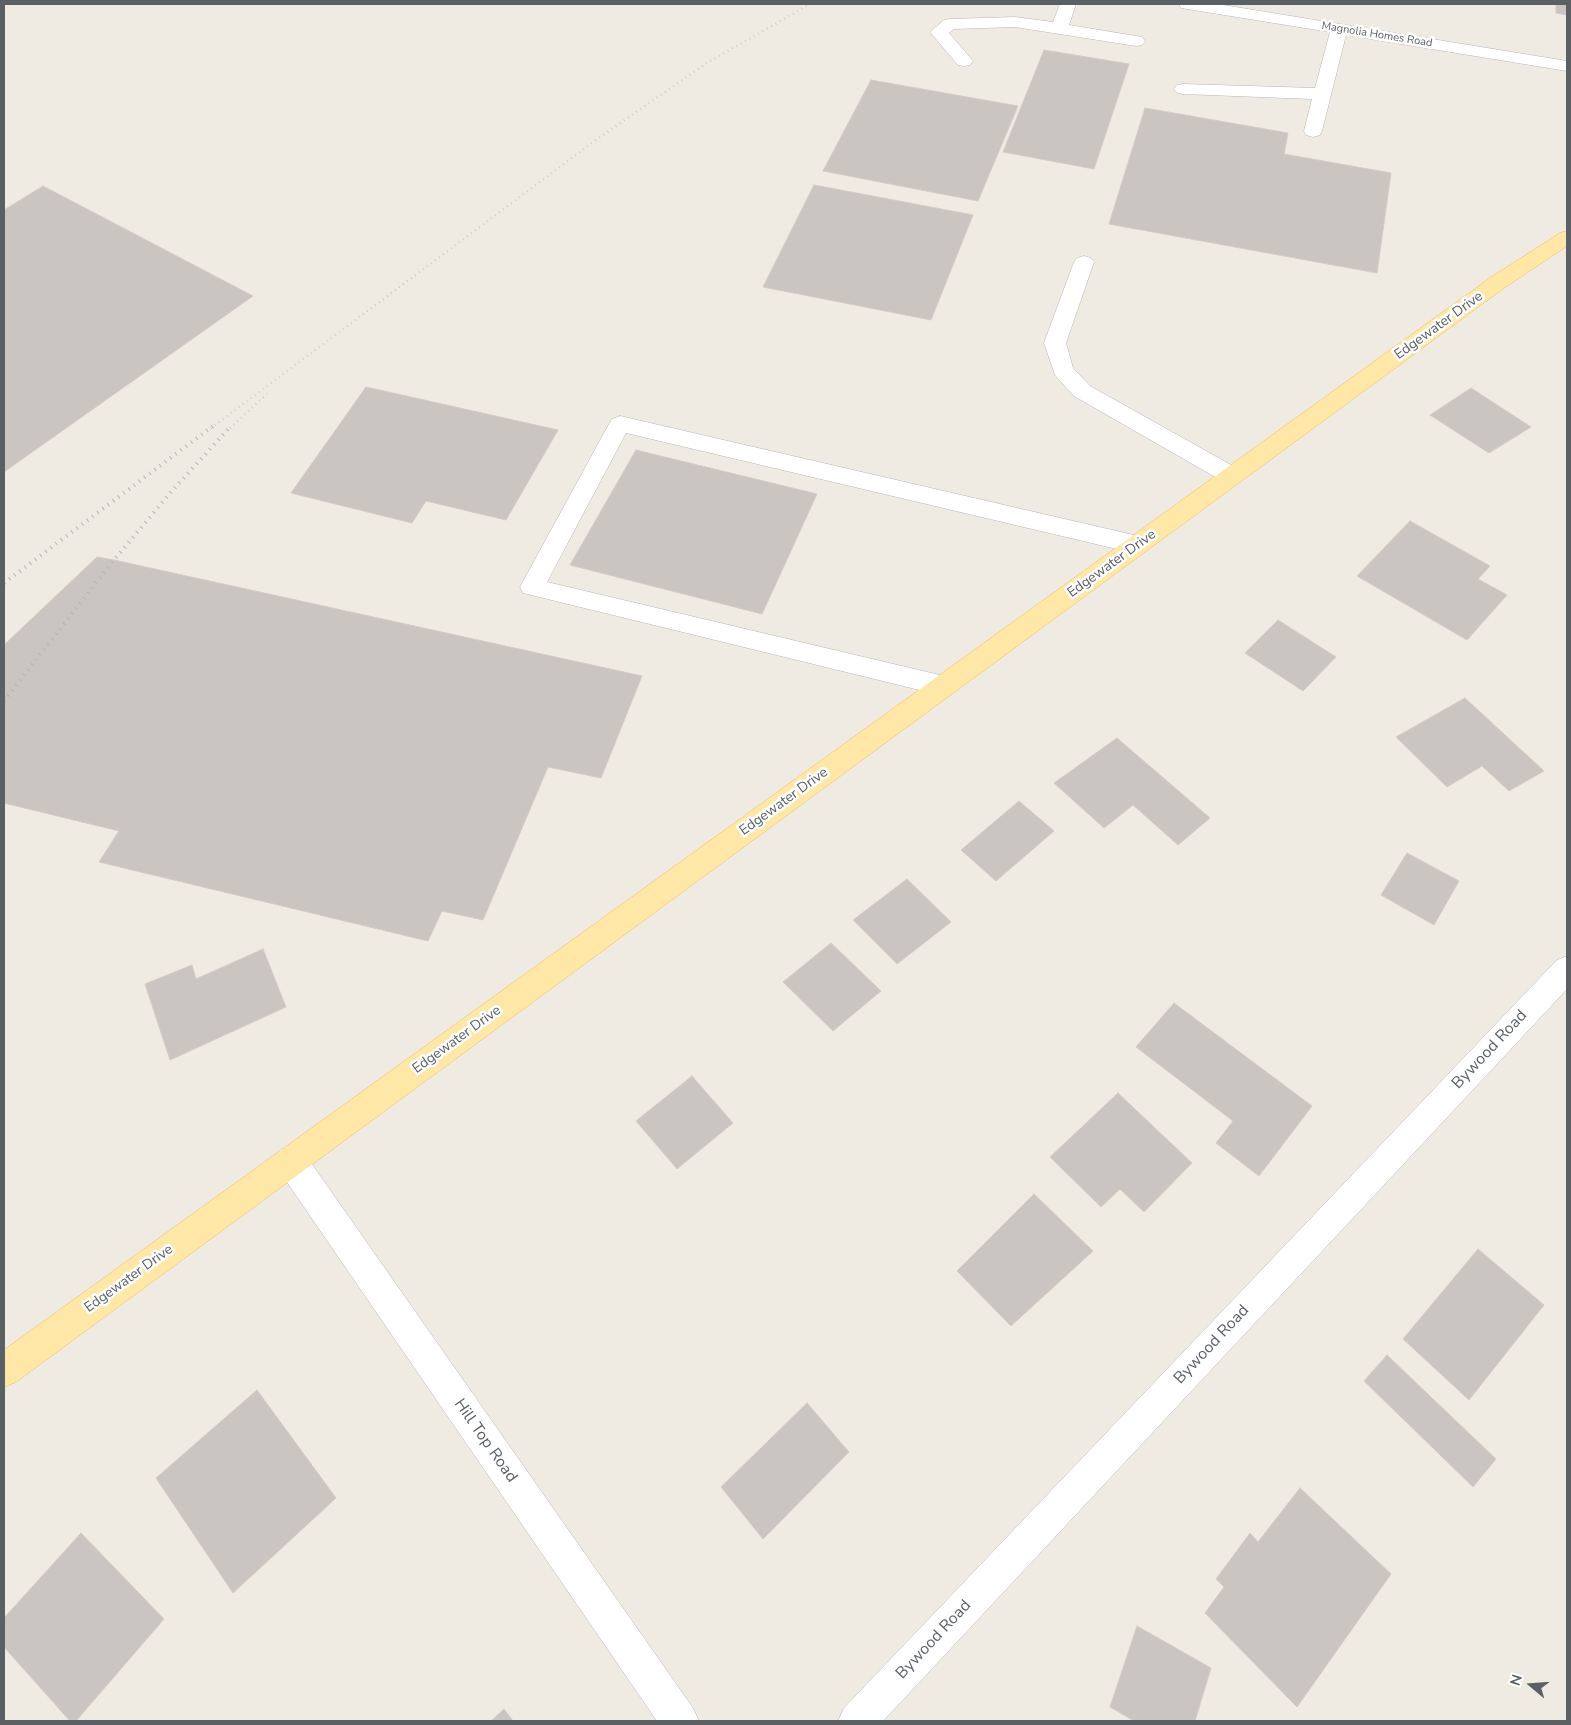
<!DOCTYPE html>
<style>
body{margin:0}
#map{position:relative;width:1571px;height:1725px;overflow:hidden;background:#efebe3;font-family:"Nunito Sans",sans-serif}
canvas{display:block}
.frame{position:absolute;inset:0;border:5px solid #5b6065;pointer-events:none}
.north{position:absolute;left:1506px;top:1660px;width:50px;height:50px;-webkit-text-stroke:4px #fff;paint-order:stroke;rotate:288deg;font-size:14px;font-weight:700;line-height:20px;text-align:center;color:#5b6065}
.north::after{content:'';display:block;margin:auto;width:18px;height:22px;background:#5b6065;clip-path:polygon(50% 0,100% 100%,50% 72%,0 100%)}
</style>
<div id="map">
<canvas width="1571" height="1725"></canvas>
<div class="frame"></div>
<div class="north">N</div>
</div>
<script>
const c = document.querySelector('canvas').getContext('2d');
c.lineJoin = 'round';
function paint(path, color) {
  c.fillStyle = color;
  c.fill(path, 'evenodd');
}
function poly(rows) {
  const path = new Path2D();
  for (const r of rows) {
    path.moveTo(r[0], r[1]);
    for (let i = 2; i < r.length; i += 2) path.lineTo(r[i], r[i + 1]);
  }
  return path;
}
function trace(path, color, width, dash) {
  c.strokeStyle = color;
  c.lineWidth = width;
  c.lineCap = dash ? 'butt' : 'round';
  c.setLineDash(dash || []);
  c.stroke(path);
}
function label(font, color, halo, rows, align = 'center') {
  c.font = font + ' "Nunito Sans",sans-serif';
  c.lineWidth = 5;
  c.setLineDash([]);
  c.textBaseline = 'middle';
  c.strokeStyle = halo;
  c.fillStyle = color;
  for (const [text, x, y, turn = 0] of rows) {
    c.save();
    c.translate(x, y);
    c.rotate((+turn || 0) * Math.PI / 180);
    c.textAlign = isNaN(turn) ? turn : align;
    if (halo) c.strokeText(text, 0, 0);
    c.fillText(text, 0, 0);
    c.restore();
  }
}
const building = poly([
 [1556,4,1567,4,1567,15,1556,13,1556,4],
 [1044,50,1129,64,1094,169,1003,152,1044,50],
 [871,80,1018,106,978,201,823,171,871,80],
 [1145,108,1288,133,1284,154,1391,173,1377,273,1109,224,1145,108],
 [814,185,973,215,931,320,763,287,814,185],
 [43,186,253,296,4,472,4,210,43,186],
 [366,387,558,430,506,520,426,501,412,523,291,493,366,387],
 [1471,388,1531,427,1489,453,1430,415,1471,388],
 [636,450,817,494,762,614,570,565,636,450],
 [1410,521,1490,566,1478,579,1507,595,1467,640,1357,576,1410,521],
 [97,557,114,560,642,676,601,778,548,767,483,920,442,911,428,941,99,862,119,831,4,803,4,645,97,557],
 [1278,620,1336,657,1303,691,1245,653,1278,620],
 [1465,698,1544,771,1509,791,1482,766,1447,787,1396,737,1465,698],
 [1117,738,1210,818,1178,845,1133,805,1104,828,1054,783,1117,738],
 [1019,801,1054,831,996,881,961,850,1019,801],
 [1407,853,1459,881,1434,925,1381,895,1407,853],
 [907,879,951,922,897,964,853,920,907,879],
 [831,943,881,991,833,1031,783,982,831,943],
 [263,949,286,1007,170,1060,145,984,192,965,196,979,263,949],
 [1174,1003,1312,1106,1259,1176,1216,1143,1233,1121,1136,1047,1174,1003],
 [692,1076,733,1123,677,1169,636,1121,692,1076],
 [1118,1093,1192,1163,1144,1212,1120,1189,1101,1207,1050,1157,1118,1093],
 [1034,1194,1093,1251,1011,1326,957,1271,1034,1194],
 [1478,1249,1544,1305,1469,1400,1403,1339,1478,1249],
 [1387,1355,1496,1459,1473,1487,1364,1381,1387,1355],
 [257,1390,336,1498,233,1593,156,1478,257,1390],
 [807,1403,849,1452,763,1539,721,1487,807,1403],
 [1300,1488,1391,1574,1297,1707,1205,1613,1224,1587,1216,1579,1250,1533,1258,1542,1300,1488],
 [81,1533,164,1619,76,1721,70,1721,4,1647,4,1618,81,1533],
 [1137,1626,1211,1668,1195,1721,1134,1721,1110,1707,1137,1626],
 [504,1709,513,1721,491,1721,504,1709]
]);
paint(building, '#cac5c0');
trace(building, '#d4ccc1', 1);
const minor = poly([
 [1060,4,1076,4,1069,25,1136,36,1142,37,1145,41,1142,45,1136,46,1015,27,954,29,949,33,973,61,970,65,964,66,958,65,930,32,944,20,950,19,1015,17,1053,22,1060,4],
 [1179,4,1217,4,1567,61,1567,71,1346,35,1322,131,1320,135,1313,137,1306,135,1304,131,1312,99,1183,94,1177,93,1174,89,1177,85,1183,84,1315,88,1330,32,1187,9,1181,8,1179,4],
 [1084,256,1091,258,1094,262,1066,343,1073,368,1090,386,1240,470,1243,476,1240,482,1232,484,1224,482,1074,396,1055,375,1044,343,1074,262,1077,258,1084,256],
 [620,416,1138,536,1146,539,1150,545,1146,551,1138,554,626,433,547,582,944,676,953,679,957,686,953,693,944,696,523,593,520,587,609,424,612,419,620,416],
 [1567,956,1567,989,883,1721,838,1721,844,1708,1557,960,1567,956],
 [291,1146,302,1150,693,1708,699,1721,657,1721,280,1172,275,1161,280,1150,291,1146]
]);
const major = poly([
 [1567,231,1567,246,1504,288,16,1382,4,1387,4,1350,1490,278,1560,233,1567,231]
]);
trace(minor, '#b4b7bb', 1);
trace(major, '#f9b852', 1);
paint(minor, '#fff');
paint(major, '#ffe7a8');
trace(poly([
 [211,428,593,142,707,63,810,4],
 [230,428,267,394]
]), '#b4b5b6', 2.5, [0.5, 4.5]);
trace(poly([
 [4,583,213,426],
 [4,701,114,560,171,492,231,426]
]), '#b4b5b6', 4, [1, 5.5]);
label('11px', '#5b6065', '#fff', [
 ["Magnolia Homes Road",1377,35,9]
]);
label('14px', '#5b6065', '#fff', [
 ["Edgewater Drive",1439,326,-36],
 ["Edgewater Drive",1112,564,-36],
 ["Edgewater Drive",784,802,-36],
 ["Edgewater Drive",457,1040,-36],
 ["Edgewater Drive",129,1279,-36]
]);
label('16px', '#5b6065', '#fff', [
 ["Bywood Road",1490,1050,-47],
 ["Bywood Road",1212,1345,-47],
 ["Hill Top Road",485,1441,55],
 ["Bywood Road",934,1640,-47]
]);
</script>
